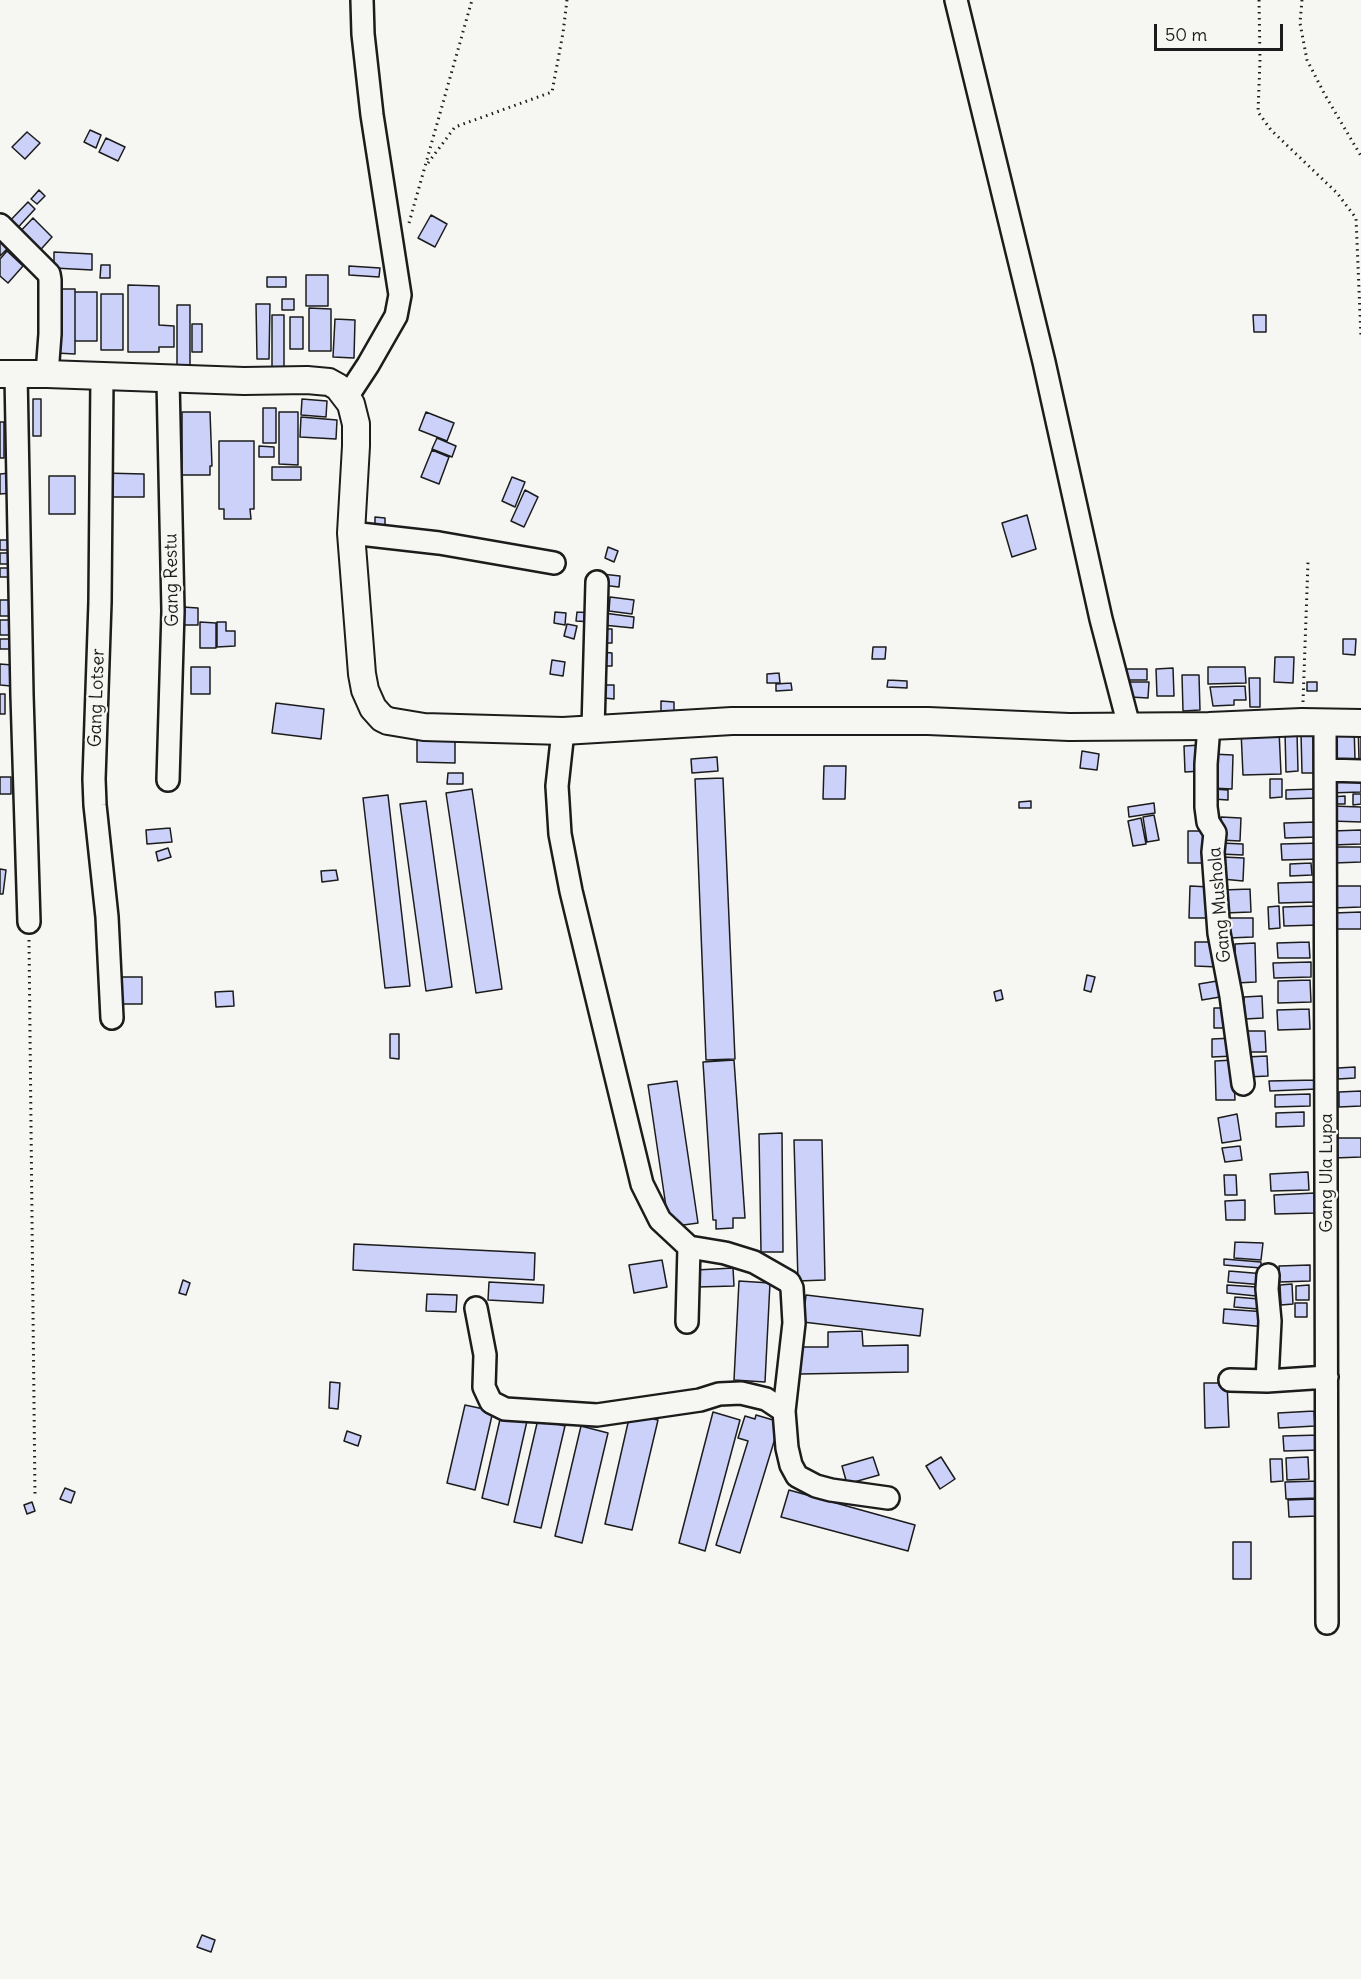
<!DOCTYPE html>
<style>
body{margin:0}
#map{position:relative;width:1361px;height:1979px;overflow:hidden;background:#f6f6f2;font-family:Delius,sans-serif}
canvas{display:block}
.scale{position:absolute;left:1154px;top:24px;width:129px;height:27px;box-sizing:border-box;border:3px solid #1c1c1c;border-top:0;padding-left:8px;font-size:18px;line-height:21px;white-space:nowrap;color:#1c1c1c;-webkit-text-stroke:4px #f6f6f2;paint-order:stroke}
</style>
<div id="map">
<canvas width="1361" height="1979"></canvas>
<div class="scale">50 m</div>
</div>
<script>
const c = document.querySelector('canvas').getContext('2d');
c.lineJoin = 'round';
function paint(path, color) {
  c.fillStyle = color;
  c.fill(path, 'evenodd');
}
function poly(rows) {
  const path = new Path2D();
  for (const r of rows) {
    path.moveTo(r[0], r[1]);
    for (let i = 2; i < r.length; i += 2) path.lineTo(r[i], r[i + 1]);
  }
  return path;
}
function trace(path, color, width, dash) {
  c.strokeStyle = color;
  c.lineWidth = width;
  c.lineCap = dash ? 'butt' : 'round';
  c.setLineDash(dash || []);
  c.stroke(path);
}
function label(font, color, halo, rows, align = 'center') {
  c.font = font + ' Delius,sans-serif';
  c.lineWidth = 4.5;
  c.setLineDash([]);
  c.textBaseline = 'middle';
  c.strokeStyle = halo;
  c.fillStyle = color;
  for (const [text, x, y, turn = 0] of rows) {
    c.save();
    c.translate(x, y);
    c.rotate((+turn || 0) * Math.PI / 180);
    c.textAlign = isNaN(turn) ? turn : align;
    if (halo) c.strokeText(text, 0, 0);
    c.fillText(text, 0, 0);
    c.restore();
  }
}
const building = poly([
 [90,130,101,135,96,148,84,142,90,130],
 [27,132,40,143,25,159,12,147,27,132],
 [106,138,125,147,118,161,99,152,106,138],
 [39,190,45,196,37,204,31,199,39,190],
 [28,202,35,209,11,235,4,227,28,202],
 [431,215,447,224,435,247,418,238,431,215],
 [33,218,52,237,35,256,15,237,33,218],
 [0,241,8,248,0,256,0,241],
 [7,251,23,266,8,283,0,276,0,259,7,251],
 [54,252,92,254,92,270,54,268,54,252],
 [101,265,110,265,110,278,100,278,101,265],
 [349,266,380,268,379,277,349,275,349,266],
 [306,275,328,275,328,306,306,306,306,275],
 [267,277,286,277,286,287,267,287,267,277],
 [128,285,159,286,159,325,174,326,174,347,159,347,159,352,128,352,128,285],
 [56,289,75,289,75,354,56,353,56,289],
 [75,292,97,292,97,341,75,341,75,292],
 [101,294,123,294,123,350,101,350,101,294],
 [282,299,294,299,294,310,282,310,282,299],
 [256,304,270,304,269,359,257,359,256,304],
 [177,305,190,305,190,368,177,368,177,305],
 [309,308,331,309,331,351,309,351,309,308],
 [272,315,284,315,284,369,272,369,272,315],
 [1253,315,1266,315,1266,332,1254,332,1253,315],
 [290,317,303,317,303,349,290,349,290,317],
 [335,319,355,320,354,358,333,357,335,319],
 [192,324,202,324,202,352,192,352,192,324],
 [33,399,41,399,41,436,33,436,33,399],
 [302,399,327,401,326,417,301,415,302,399],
 [263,408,276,408,276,443,263,443,263,408],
 [182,412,210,412,212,466,210,466,210,475,182,475,182,412],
 [279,412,298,412,298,465,279,464,279,412],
 [426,412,454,423,447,441,419,430,426,412],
 [301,417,337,420,336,439,300,437,301,417],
 [0,422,4,422,4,458,0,458,0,422],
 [437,438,456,446,452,457,432,449,437,438],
 [219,441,254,441,254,509,250,509,251,519,224,519,224,509,219,509,219,441],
 [259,446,274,447,274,457,259,457,259,446],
 [432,450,449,457,439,484,421,477,432,450],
 [272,467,301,467,301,480,272,480,272,467],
 [10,473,12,493,0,494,0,474,10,473],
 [103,473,144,474,144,497,103,497,103,473],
 [49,476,75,476,75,514,49,514,49,476],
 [512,477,525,482,515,507,502,501,512,477],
 [525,490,538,497,524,527,511,521,525,490],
 [1027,515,1036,549,1012,557,1002,523,1027,515],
 [375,517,385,518,385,533,375,532,375,517],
 [0,540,11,540,11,550,0,550,0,540],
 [608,547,618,551,614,562,605,558,608,547],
 [0,553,11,553,11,564,0,564,0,553],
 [0,568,12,568,12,577,0,577,0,568],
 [602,574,620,576,619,587,601,585,602,574],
 [610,597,634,600,632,614,609,611,610,597],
 [0,600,9,600,9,616,0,616,0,600],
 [183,607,198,608,198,625,183,625,183,607],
 [555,612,566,613,565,625,554,623,555,612],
 [577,612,593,613,592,622,576,621,577,612],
 [604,613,634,617,633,628,603,625,604,613],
 [0,620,10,620,10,635,0,635,0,620],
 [200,622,216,623,216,648,200,648,200,622],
 [217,622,226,622,226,631,235,631,235,646,217,647,217,622],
 [567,624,577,626,574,639,564,636,567,624],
 [602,629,612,629,612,643,602,643,602,629],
 [0,639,13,639,13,649,0,649,0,639],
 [1343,639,1356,639,1355,655,1343,654,1343,639],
 [873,647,886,647,885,659,872,659,873,647],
 [602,652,612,653,612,666,602,666,602,652],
 [1275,657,1294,657,1293,683,1274,682,1275,657],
 [552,660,565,662,563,676,550,674,552,660],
 [0,664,12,665,11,686,0,685,0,664],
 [191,667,210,667,210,694,191,694,191,667],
 [1208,667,1245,667,1246,683,1208,684,1208,667],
 [1173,668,1174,696,1157,696,1156,669,1173,668],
 [1124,669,1147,669,1147,680,1123,680,1124,669],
 [779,673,780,683,767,683,767,674,779,673],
 [1182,675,1199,675,1200,710,1183,711,1182,675],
 [1249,678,1260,678,1260,707,1250,707,1249,678],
 [888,680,907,681,907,688,887,687,888,680],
 [1130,682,1149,682,1148,698,1130,697,1130,682],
 [1307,682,1317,682,1317,691,1307,691,1307,682],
 [791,683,792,690,776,691,776,684,791,683],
 [604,685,614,685,614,699,604,698,604,685],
 [1245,686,1246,700,1234,700,1234,705,1213,706,1210,687,1245,686],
 [0,694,5,694,5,714,0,714,0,694],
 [661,701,674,702,674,713,661,713,661,701],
 [276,703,324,709,321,739,272,733,276,703],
 [1354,724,1355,760,1329,760,1328,725,1354,724],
 [1358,724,1361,724,1361,759,1359,759,1358,724],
 [1279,730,1281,774,1243,775,1241,731,1279,730],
 [1285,732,1297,732,1298,771,1286,772,1285,732],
 [1317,732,1318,773,1302,773,1301,733,1317,732],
 [417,739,455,739,455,763,417,762,417,739],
 [1201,745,1201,771,1185,772,1184,746,1201,745],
 [1082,751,1099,754,1097,770,1080,768,1082,751],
 [1212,754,1233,755,1232,789,1211,788,1212,754],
 [717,757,718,771,692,773,691,759,717,757],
 [824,766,846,766,845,799,823,799,824,766],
 [448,773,463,773,463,784,447,784,448,773],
 [1361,774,1361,792,1329,793,1329,775,1361,774],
 [0,777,11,777,11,794,0,794,0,777],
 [723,778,735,1059,706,1060,695,779,723,778],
 [1270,779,1282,779,1282,797,1270,798,1270,779],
 [472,789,502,989,476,993,446,793,472,789],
 [1213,789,1228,790,1228,800,1213,799,1213,789],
 [1316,789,1317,798,1286,799,1286,790,1316,789],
 [1353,794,1361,794,1361,804,1353,805,1353,794],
 [388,795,410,986,385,988,363,798,388,795],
 [1345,796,1345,804,1330,804,1330,797,1345,796],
 [426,801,452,987,426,991,400,804,426,801],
 [1031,801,1031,808,1019,808,1019,802,1031,801],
 [1154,803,1155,813,1129,817,1128,807,1154,803],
 [1331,806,1361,807,1361,822,1331,821,1331,806],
 [1154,815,1159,840,1147,842,1143,817,1154,815],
 [1221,817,1241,818,1240,841,1220,840,1221,817],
 [1141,818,1146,844,1133,846,1128,821,1141,818],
 [1317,822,1317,837,1285,838,1284,823,1317,822],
 [170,828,172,842,147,844,146,830,170,828],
 [1361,830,1361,844,1332,845,1332,831,1361,830],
 [1188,831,1205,831,1205,863,1188,863,1188,831],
 [1221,843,1243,844,1243,855,1220,854,1221,843],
 [1321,843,1322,859,1282,860,1281,844,1321,843],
 [1333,847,1361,847,1361,862,1334,863,1333,847],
 [168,848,171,857,158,861,156,852,168,848],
 [1223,857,1244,858,1243,881,1222,879,1223,857],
 [1311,863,1312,875,1290,876,1290,864,1311,863],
 [0,869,6,870,3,894,0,894,0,869],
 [336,870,338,880,322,882,321,871,336,870],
 [1317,882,1317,902,1279,903,1278,883,1317,882],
 [1190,886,1210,887,1209,918,1189,918,1190,886],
 [1332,886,1361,886,1361,907,1333,908,1332,886],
 [1250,889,1251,912,1224,913,1223,890,1250,889],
 [1279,906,1280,928,1269,929,1268,907,1279,906],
 [1317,906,1318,925,1284,926,1283,907,1317,906],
 [1361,912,1361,929,1335,929,1334,913,1361,912],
 [1227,918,1253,918,1253,937,1228,938,1227,918],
 [1195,942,1219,942,1218,967,1195,966,1195,942],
 [1309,942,1310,958,1278,958,1277,943,1309,942],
 [1255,943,1256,982,1236,983,1235,944,1255,943],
 [1311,962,1311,977,1274,978,1273,963,1311,962],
 [1087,975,1095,977,1091,992,1084,990,1087,975],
 [121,977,142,977,142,1004,121,1004,121,977],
 [1310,980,1311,1002,1278,1003,1278,981,1310,980],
 [1217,981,1220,997,1202,1000,1199,984,1217,981],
 [1001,990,1003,999,996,1001,994,992,1001,990],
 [233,991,234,1006,216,1007,215,992,233,991],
 [1262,996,1263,1018,1245,1019,1244,997,1262,996],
 [1214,1008,1228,1008,1229,1028,1214,1028,1214,1008],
 [1309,1009,1310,1029,1278,1030,1277,1010,1309,1009],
 [1245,1031,1265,1031,1266,1052,1246,1052,1245,1031],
 [390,1034,399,1034,399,1059,390,1058,390,1034],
 [1234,1038,1234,1056,1212,1057,1212,1039,1234,1038],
 [1267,1056,1268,1076,1247,1077,1246,1057,1267,1056],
 [734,1060,745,1218,733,1218,733,1228,716,1229,716,1220,713,1220,703,1062,734,1060],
 [1233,1060,1235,1100,1216,1100,1215,1061,1233,1060],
 [1355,1067,1355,1078,1338,1079,1338,1068,1355,1067],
 [1316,1080,1317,1089,1270,1091,1269,1081,1316,1080],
 [677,1081,698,1223,669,1227,648,1085,677,1081],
 [1361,1091,1361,1106,1339,1107,1339,1092,1361,1091],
 [1310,1094,1310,1106,1275,1107,1275,1095,1310,1094],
 [1304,1112,1304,1126,1276,1127,1276,1113,1304,1112],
 [1237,1114,1241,1140,1222,1143,1218,1118,1237,1114],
 [782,1133,783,1252,761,1252,759,1134,782,1133],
 [1334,1138,1361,1138,1361,1157,1334,1158,1334,1138],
 [794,1140,822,1140,825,1280,798,1281,794,1140],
 [1240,1146,1242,1160,1225,1162,1222,1148,1240,1146],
 [1308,1172,1309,1190,1271,1191,1270,1174,1308,1172],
 [1224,1175,1236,1175,1237,1195,1225,1195,1224,1175],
 [1315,1193,1316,1213,1275,1214,1274,1195,1315,1193],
 [1245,1200,1245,1220,1226,1220,1225,1201,1245,1200],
 [1235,1242,1263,1243,1261,1260,1234,1258,1235,1242],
 [354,1244,535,1253,534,1280,353,1270,354,1244],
 [1224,1259,1261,1262,1261,1268,1224,1265,1224,1259],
 [662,1260,667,1287,634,1293,629,1265,662,1260],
 [1310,1265,1310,1281,1280,1282,1279,1266,1310,1265],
 [733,1268,734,1286,697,1287,696,1270,733,1268],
 [1229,1271,1265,1274,1264,1285,1228,1282,1229,1271],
 [183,1280,190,1283,186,1295,179,1293,183,1280],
 [739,1281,770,1283,765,1382,734,1380,739,1281],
 [489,1282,544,1285,543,1303,488,1300,489,1282],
 [1292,1284,1293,1304,1281,1305,1280,1285,1292,1284],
 [1227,1285,1257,1287,1256,1296,1227,1293,1227,1285],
 [1309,1285,1309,1300,1296,1300,1296,1286,1309,1285],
 [427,1294,457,1295,456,1312,426,1311,427,1294],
 [806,1295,923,1309,920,1336,803,1322,806,1295],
 [1235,1297,1259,1299,1258,1309,1234,1307,1235,1297],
 [1295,1303,1307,1303,1307,1317,1295,1317,1295,1303],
 [1224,1309,1267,1312,1266,1327,1223,1323,1224,1309],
 [862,1331,863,1346,908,1345,908,1372,800,1374,800,1347,828,1347,828,1332,862,1331],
 [330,1382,340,1383,338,1409,329,1408,330,1382],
 [1204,1383,1227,1383,1229,1427,1205,1428,1204,1383],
 [465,1405,493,1411,475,1490,447,1483,465,1405],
 [1314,1411,1315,1426,1279,1428,1278,1413,1314,1411],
 [713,1412,740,1420,705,1551,679,1543,713,1412],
 [630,1414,658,1420,632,1530,605,1524,630,1414],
 [501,1415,527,1421,508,1505,482,1498,501,1415],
 [756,1415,780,1422,740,1553,716,1545,748,1441,738,1438,745,1416,755,1419,756,1415],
 [538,1419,565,1426,541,1528,514,1522,538,1419],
 [581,1426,608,1433,582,1543,555,1536,581,1426],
 [347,1431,361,1436,358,1446,344,1441,347,1431],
 [1320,1435,1321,1450,1284,1451,1283,1436,1320,1435],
 [873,1457,879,1475,847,1484,842,1466,873,1457],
 [941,1457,955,1479,940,1489,926,1466,941,1457],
 [1308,1457,1309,1479,1287,1480,1286,1458,1308,1457],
 [1270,1459,1282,1459,1283,1481,1271,1482,1270,1459],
 [1318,1481,1319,1498,1286,1499,1285,1482,1318,1481],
 [65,1488,75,1492,71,1503,60,1499,65,1488],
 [789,1490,915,1525,908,1551,781,1517,789,1490],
 [1317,1499,1318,1516,1289,1517,1288,1500,1317,1499],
 [32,1502,35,1511,27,1514,24,1505,32,1502],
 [1233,1542,1251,1542,1251,1579,1233,1579,1233,1542],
 [202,1935,215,1940,211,1952,197,1947,202,1935]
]);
paint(building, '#cbd1f9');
trace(building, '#1c1c1c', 1.5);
const minor = poly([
 [956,0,1044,362,1101,619,1129,726],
 [0,225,49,274,50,280,50,334,47,374],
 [16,374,22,695,29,922],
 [102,376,100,602,94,779,95,805,107,917,112,1018],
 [168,380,173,611,168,780],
 [347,397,368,365,396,316,400,295,372,115,363,34,362,0],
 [351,533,439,543,554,563],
 [1325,723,1327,1623],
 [1209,726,1206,764,1206,807,1208,822,1215,833,1213,852,1219,933,1231,996,1243,1084],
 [593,729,597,582],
 [563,731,557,786,560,834,571,891,642,1184,660,1220,689,1247,725,1253,754,1262,789,1282,792,1288,794,1323,784,1411,787,1448,791,1465,797,1476,816,1486,831,1490,888,1498],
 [1326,770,1361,771],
 [476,1308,485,1355,484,1387,491,1402,505,1409,597,1415,700,1400,719,1394,741,1393,766,1399,784,1411],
 [687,1322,689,1247],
 [1230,1380,1267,1381,1327,1377],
 [1267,1381,1270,1321,1267,1289,1268,1275]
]);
const major = poly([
 [0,374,47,374,244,381,307,380,329,382,338,387,351,404,356,424,356,446,351,533,362,674,365,690,373,708,382,718,388,721,424,727,563,731,732,721,928,721,1069,727,1209,726,1302,722,1361,723]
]);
trace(minor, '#1c1c1c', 26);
trace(major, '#1c1c1c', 30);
trace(poly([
 [1259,0,1260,60,1258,112,1271,130,1337,193,1356,218,1361,337],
 [1302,0,1300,23,1307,60,1325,95,1361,156],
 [428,163,455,127,552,92,563,33,567,0],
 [409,223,472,0],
 [1303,702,1308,562],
 [29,940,35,1497]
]), '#1c1c1c', 3, [1.5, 4.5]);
trace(minor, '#f6f6f2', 21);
trace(major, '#f6f6f2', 26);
label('18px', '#1c1c1c', '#f6f6f2', [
 ["Gang Restu",172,580,-91],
 ["Gang Lotser",97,698,-88],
 ["Gang Mushola",1220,905,-95],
 ["Gang Ula Lupa",1327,1173,-90]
]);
</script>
